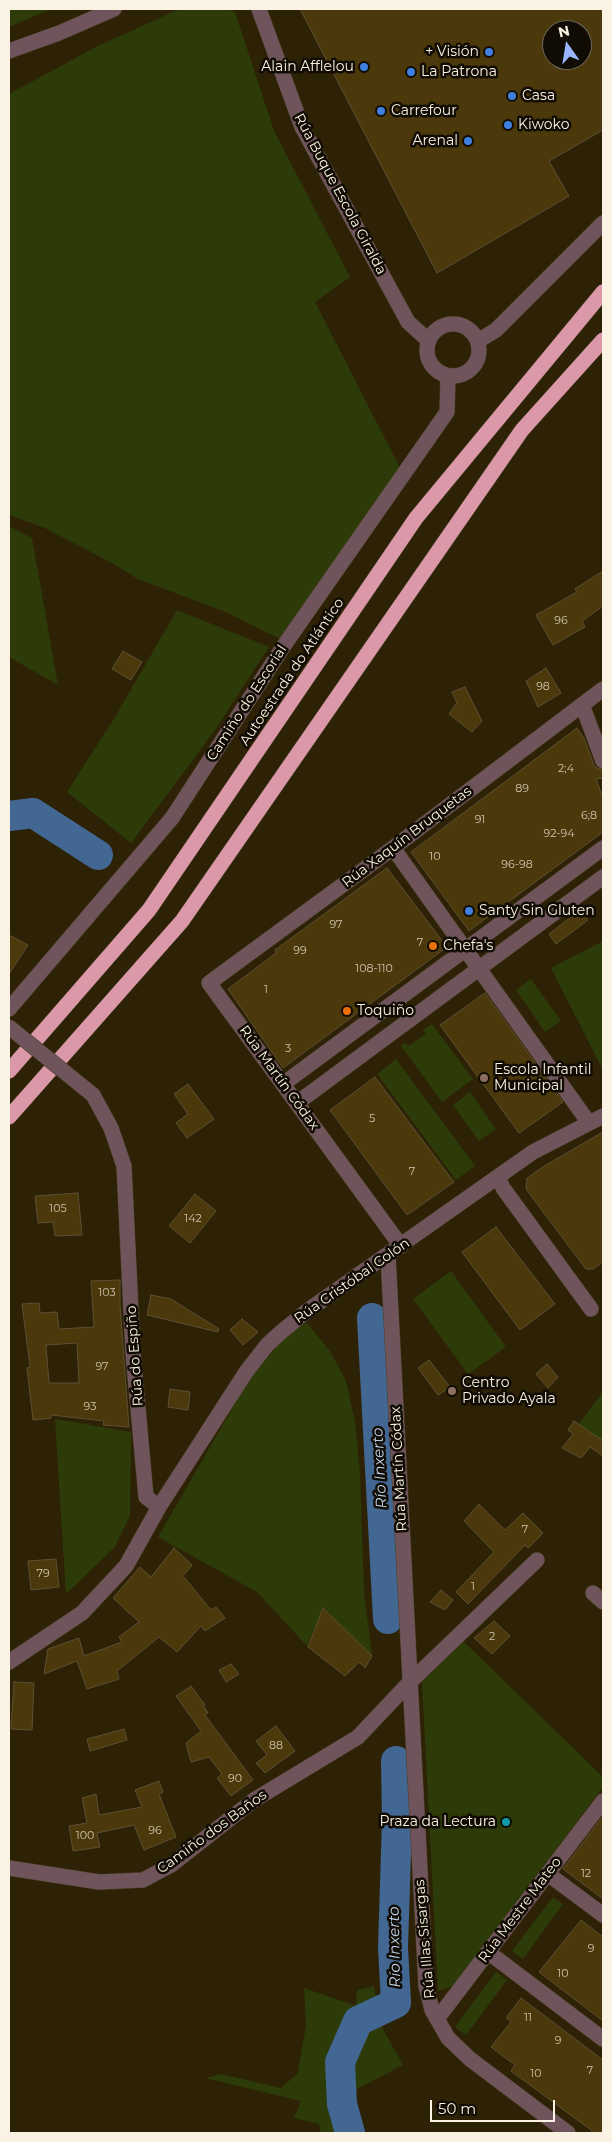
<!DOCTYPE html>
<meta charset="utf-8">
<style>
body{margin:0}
#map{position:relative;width:612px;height:2142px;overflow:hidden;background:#2d2206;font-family:Montserrat,sans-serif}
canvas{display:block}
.frame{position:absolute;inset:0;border:10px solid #faf2e2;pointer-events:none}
.north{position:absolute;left:542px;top:20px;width:50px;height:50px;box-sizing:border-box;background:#110c03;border:1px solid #6e685c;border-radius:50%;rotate:347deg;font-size:14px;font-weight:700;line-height:20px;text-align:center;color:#faf2e2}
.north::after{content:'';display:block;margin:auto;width:18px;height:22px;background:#99b5fd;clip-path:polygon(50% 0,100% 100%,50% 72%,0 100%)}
.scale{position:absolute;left:430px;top:2100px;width:125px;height:22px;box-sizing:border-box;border:2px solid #faf2e2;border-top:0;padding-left:6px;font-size:15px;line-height:18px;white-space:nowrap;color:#faf2e2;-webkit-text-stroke:4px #110c03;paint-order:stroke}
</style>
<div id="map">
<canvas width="612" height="2142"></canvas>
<div class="frame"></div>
<div class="north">N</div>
<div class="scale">50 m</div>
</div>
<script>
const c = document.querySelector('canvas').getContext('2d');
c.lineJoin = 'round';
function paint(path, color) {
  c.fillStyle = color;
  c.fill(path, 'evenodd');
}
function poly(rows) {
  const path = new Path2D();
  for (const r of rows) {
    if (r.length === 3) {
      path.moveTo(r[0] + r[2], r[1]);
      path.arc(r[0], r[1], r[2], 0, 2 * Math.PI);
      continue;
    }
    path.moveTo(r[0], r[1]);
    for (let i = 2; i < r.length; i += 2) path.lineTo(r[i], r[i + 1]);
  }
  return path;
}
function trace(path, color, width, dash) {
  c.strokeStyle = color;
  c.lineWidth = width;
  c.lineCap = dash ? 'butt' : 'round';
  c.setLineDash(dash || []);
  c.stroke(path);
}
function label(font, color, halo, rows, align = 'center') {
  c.font = font + ' Montserrat,sans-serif';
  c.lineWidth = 5;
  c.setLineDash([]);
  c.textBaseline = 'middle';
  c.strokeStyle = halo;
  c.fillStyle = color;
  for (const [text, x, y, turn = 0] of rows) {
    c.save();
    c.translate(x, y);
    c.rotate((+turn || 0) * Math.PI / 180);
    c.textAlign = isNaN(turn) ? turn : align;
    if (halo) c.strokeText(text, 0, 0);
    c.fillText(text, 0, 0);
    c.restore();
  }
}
paint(poly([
 [9,9,51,9,9,27],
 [179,9,226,9,235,12,274,131,350,277,315,302,400,468,284,636,278,638,226,612,138,579,112,563,45,528,9,515,9,94,96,47],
 [9,526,32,538,58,685,9,657],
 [177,610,269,647,215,730,131,843,67,792,115,717],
 [603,941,603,1068,602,1068,551,968],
 [531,979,561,1021,545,1032,516,990],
 [432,1024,473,1079,442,1102,401,1046,405,1043,408,1046,426,1034,423,1030],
 [396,1059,475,1166,456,1180,377,1074],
 [470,1092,496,1129,479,1141,453,1105],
 [451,1271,506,1347,468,1374,413,1299],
 [307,1323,330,1351,346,1381,355,1422,360,1474,364,1592,372,1656,323,1608,307,1646,257,1592,158,1537,250,1378,288,1334],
 [603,1392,603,1441,579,1424],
 [55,1419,131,1432,130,1516,114,1548,66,1594],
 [464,1642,603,1777,603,1787,453,1986,438,1991,422,1682],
 [553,1897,563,1904,523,1959,512,1951],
 [496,1972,507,1980,466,2035,455,2027],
 [374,1986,380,2024,403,2065,334,2101,362,2133,450,2132,451,2133,321,2133,319,2124,294,2118,301,2101,205,2078,221,2074,281,2088,298,2073,306,2025,304,1988,356,2006,357,1990]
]), '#2d3b09');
trace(poly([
 [9,816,33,813,98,855],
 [372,1318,388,1619],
 [350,2133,342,2104,340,2062,358,2021,396,2003,393,1947,397,1821,396,1761]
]), '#436793', 30);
const building = poly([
 [300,9,603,9,603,130,549,161,569,196,437,273,300,9],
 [552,30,582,30,582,60,552,60,552,30],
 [603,571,603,606,582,621,585,627,553,645,536,615,577,592,575,589,603,571],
 [123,651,142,662,131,680,112,669,123,651],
 [546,668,561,693,538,707,526,681,546,668],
 [465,687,482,721,472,732,449,714,457,703,452,692,465,687],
 [577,728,584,738,594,765,597,768,603,770,603,778,596,779,603,798,603,832,469,931,411,852,577,728],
 [387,868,447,947,283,1068,228,989,276,953,275,950,387,868],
 [580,910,588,920,556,944,549,934,580,910],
 [9,935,28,945,9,974,9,935],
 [485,993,563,1102,519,1133,440,1025,485,993],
 [375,1077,454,1182,407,1215,330,1110,375,1077],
 [188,1084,214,1119,187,1138,176,1123,188,1114,174,1094,188,1084],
 [603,1132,603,1262,593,1269,586,1269,526,1189,527,1178,546,1165,603,1132],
 [78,1193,82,1235,55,1236,53,1222,38,1223,35,1196,78,1193],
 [195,1194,216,1211,190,1243,169,1226,195,1194],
 [496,1227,555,1304,520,1330,462,1252,496,1227],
 [120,1280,120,1305,129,1427,103,1425,104,1421,51,1415,51,1418,33,1420,27,1368,30,1367,22,1304,39,1303,40,1313,57,1312,59,1329,94,1327,91,1281,120,1280],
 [77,1343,79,1383,49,1383,46,1345,77,1343],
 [151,1295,171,1299,219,1329,218,1332,147,1315,151,1295],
 [242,1319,258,1332,243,1345,230,1330,242,1319],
 [429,1360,450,1387,438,1395,418,1368,429,1360],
 [547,1364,558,1377,548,1388,536,1374,547,1364],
 [170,1389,190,1392,188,1410,168,1407,170,1389],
 [574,1421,603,1441,603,1456,590,1447,581,1458,562,1448,573,1434,568,1430,574,1421],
 [479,1504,505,1530,523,1513,543,1533,528,1548,525,1545,468,1604,456,1592,494,1552,464,1521,479,1504],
 [174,1548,192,1565,183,1576,211,1610,216,1607,225,1618,205,1631,201,1626,177,1652,159,1637,117,1671,119,1679,87,1689,77,1661,44,1674,48,1649,79,1638,84,1656,122,1642,119,1637,139,1622,113,1598,140,1567,151,1577,174,1548],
 [56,1559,59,1587,31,1590,28,1561,56,1559],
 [441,1590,453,1600,445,1610,430,1602,441,1590],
 [323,1608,372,1656,365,1668,359,1662,345,1676,308,1647,323,1608],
 [494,1621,510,1636,492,1654,474,1638,494,1621],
 [231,1664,239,1674,226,1682,219,1670,231,1664],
 [14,1682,34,1683,32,1730,11,1729,14,1682],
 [191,1686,205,1705,203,1705,208,1713,205,1715,253,1780,231,1796,217,1778,222,1774,209,1757,191,1762,186,1743,201,1731,176,1696,191,1686],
 [276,1726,295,1751,265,1773,256,1763,267,1755,256,1741,276,1726],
 [124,1729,127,1740,90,1751,87,1739,124,1729],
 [159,1781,163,1792,159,1794,176,1837,144,1850,134,1825,97,1833,100,1847,73,1851,69,1826,87,1823,82,1798,96,1794,99,1815,142,1807,135,1790,159,1781],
 [603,1816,603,1899,563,1869,603,1816],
 [581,1920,603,1937,603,2021,539,1972,581,1920],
 [521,1998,603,2060,603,2133,595,2133,511,2071,515,2065,491,2047,511,2022,506,2018,521,1998]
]);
paint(building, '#4b380b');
trace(building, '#5d5034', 1);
const minor = poly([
 [259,9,302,127,408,322,429,341],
 [9,51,59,33,114,9],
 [453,350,26],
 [478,341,496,330,603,223],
 [583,707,603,761],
 [393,848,589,1123],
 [9,1009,172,818,285,644,447,412,448,376],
 [283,1084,603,848],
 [297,1103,603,877],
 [498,1177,503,1188,591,1309],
 [401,1246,209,983,393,848,603,689],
 [388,1255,426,1986,432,2010,448,2038,470,2059,568,2133],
 [159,1507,246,1372,267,1345,280,1333,307,1311,533,1152,603,1116],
 [593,1593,603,1602],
 [9,1662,82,1613,126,1566,159,1507,146,1497,133,1353,124,1166,111,1128,93,1095],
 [9,1868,99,1882,143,1880,171,1865,254,1800,358,1737,410,1682,537,1560],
 [548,1874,603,1915],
 [488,1952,603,2039],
 [437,2019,603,1801]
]);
const highway = poly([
 [9,1071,149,910,416,518,603,292],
 [9,1117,182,921,522,430,603,340]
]);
trace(minor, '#4a3f25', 16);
trace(highway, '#4a3f25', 16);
trace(minor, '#6f555b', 15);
trace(highway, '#da98a8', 15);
const minorBridge = poly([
 [9,1027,93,1095]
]);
trace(minorBridge, '#4a3f25', 16, []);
trace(minorBridge, '#6f555b', 15);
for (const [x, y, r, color] of [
 [489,52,5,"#3f7fe0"],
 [364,67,5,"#3f7fe0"],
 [411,72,5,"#3f7fe0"],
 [512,96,5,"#3f7fe0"],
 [381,111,5,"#3f7fe0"],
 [508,125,5,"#3f7fe0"],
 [468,141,5,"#3f7fe0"],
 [469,911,5,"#3f7fe0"],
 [433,946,5,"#e8710a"],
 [347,1011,5,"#e8710a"],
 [484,1078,5,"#8d6e63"],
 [452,1391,5,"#8d6e63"],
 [506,1822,5,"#0f9aa8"]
]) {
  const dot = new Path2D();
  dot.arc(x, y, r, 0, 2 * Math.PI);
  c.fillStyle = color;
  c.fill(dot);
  trace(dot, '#110c03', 2);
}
label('11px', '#cec4ac', null, [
 ["96",561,621],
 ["98",543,687],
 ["2;4",566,769],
 ["89",522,789],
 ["6;8",589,816],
 ["91",480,820],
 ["92-94",559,834],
 ["10",435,857],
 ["96-98",517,865],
 ["97",336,925],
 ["7",420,943],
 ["99",300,951],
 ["108-110",374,969],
 ["1",266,990],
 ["3",288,1049],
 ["5",372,1119],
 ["7",412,1172],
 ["105",58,1209],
 ["142",193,1219],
 ["103",107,1293],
 ["97",102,1367],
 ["93",90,1407],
 ["7",525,1530],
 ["79",43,1574],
 ["1",473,1587],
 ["2",492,1637],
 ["88",276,1746],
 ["90",235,1779],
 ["96",155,1831],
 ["100",85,1836],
 ["12",586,1874],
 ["9",591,1949],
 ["10",563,1974],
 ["11",528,2018],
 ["9",558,2041],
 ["7",590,2071],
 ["10",536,2074]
]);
label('14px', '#faf2e2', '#110c03', [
 ["+ Visión",479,52,"right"],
 ["Alain Afflelou",354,67,"right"],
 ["La Patrona",421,72],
 ["Casa",522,96],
 ["Carrefour",391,111],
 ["Kiwoko",518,125],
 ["Arenal",458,141,"right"],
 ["Santy Sin Gluten",479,911],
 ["Chefa's",443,946],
 ["Toquiño",357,1011],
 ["Escola Infantil",494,1070],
 ["Municipal",494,1086],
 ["Centro",462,1383],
 ["Privado Ayala",462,1399],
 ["Praza da Lectura",496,1822,"right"]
], 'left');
label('14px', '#faf2e2', '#110c03', [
 ["Rúa Buque Escola Giralda",340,194,62],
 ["Autoestrada do Atlántico",292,672,-56],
 ["Camiño do Escorial",247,703,-57],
 ["Rúa Xaquín Bruquetas",407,837,-37],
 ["Rúa Martín Códax",279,1078,54],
 ["Rúa Cristóbal Colón",352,1281,-35],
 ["Rúa do Espiño",135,1356,-94],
 ["Rúa Martín Códax",399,1469,-93],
 ["Camiño dos Baños",212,1832,-36],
 ["Rúa Mestre Mateo",520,1910,-53],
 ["Rúa Illas Sisargas",425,1939,-95]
]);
label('italic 15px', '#c0d6f1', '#110c03', [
 ["Río Inxerto",380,1468,-93],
 ["Río Inxerto",395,1947,-91]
]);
</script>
